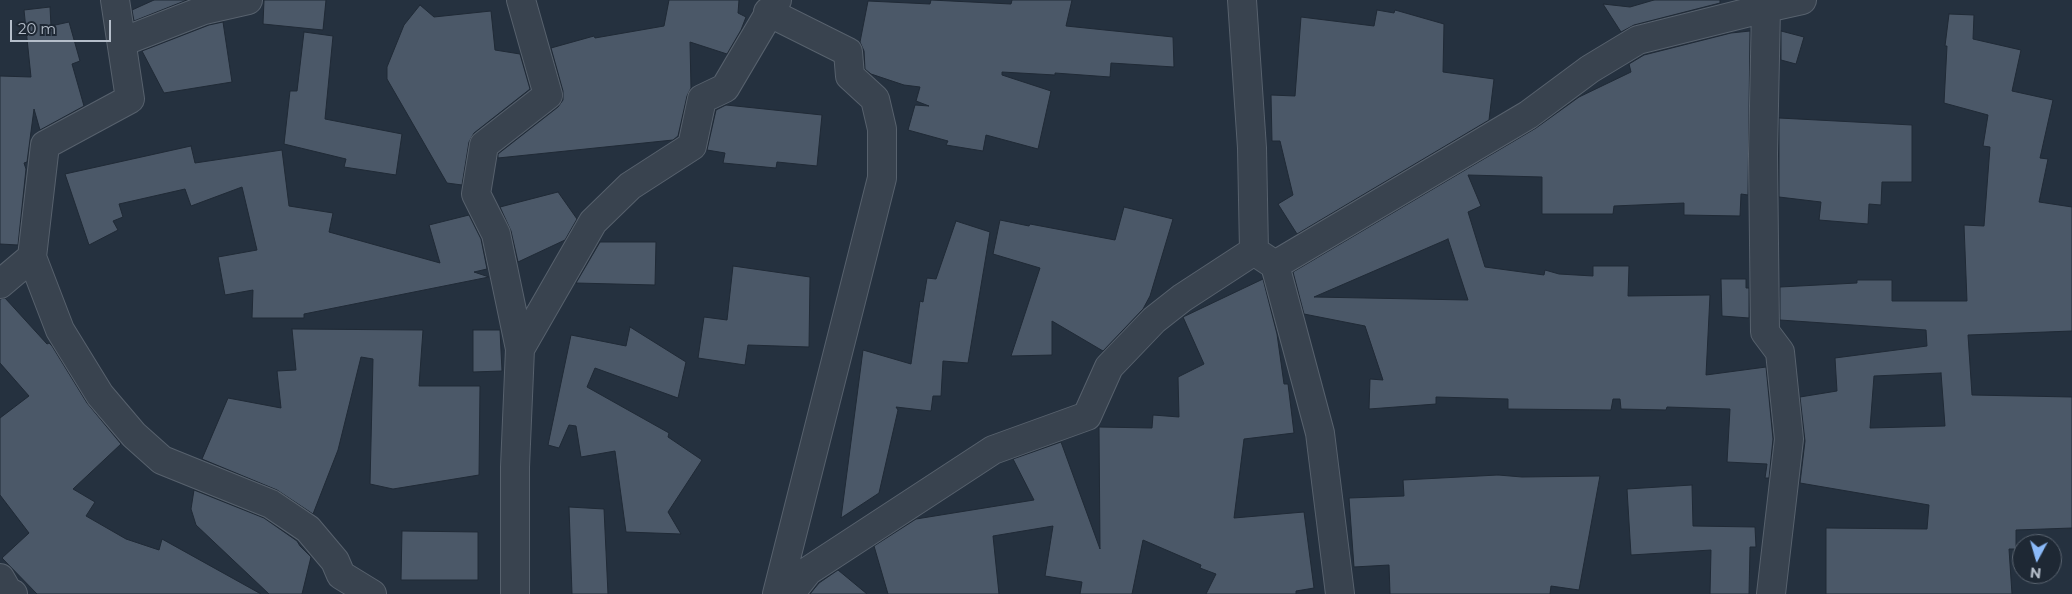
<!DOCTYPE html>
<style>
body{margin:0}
#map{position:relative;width:2072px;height:594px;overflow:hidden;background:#25313f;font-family:Montserrat,sans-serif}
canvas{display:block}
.north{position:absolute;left:2012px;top:534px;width:50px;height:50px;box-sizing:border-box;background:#1e2834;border:1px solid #5a6470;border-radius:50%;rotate:186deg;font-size:14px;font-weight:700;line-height:20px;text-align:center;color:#b5beca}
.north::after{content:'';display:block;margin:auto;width:18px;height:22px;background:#8bbaf9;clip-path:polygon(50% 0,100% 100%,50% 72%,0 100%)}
.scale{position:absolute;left:10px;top:20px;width:101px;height:22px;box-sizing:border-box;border:2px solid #b5beca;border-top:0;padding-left:6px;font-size:15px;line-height:18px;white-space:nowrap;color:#b5beca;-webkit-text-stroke:4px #1e2834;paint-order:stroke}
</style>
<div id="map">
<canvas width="2072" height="594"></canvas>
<div class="north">N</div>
<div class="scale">20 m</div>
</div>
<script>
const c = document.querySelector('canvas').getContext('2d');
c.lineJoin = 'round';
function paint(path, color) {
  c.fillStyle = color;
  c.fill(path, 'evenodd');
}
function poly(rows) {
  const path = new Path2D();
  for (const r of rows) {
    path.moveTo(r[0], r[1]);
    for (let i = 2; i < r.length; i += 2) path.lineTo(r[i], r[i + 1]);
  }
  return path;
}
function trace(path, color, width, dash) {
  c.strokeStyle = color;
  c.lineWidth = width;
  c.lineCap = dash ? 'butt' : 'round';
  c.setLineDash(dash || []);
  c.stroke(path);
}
const building = poly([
 [154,0,187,0,134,21,132,10,154,0],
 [264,0,326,0,323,30,263,24,264,0],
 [669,0,739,0,738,13,746,17,741,30,727,54,690,42,691,88,687,96,678,136,673,140,498,158,498,154,558,107,563,100,563,91,551,48,594,36,595,38,664,26,669,0],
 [931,0,1011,4,1012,0,1072,0,1066,26,1173,37,1174,67,1111,63,1110,77,1055,73,1055,75,1002,72,1002,75,1051,91,1038,149,986,135,983,151,946,145,948,141,908,130,915,105,929,106,916,101,920,87,904,85,871,74,865,69,864,51,860,42,868,1,930,4,931,0],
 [1654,0,1720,0,1720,3,1634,25,1621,32,1603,4,1630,7,1654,0],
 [420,5,434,17,491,11,495,50,520,54,530,89,474,133,469,142,462,185,447,183,387,79,387,67,404,25,420,5],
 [50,7,51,26,69,22,80,61,72,64,84,106,40,130,34,109,27,162,24,163,26,169,18,245,0,244,0,76,31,77,24,10,50,7],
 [1377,10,1394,13,1395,10,1444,24,1443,72,1494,79,1489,120,1297,234,1278,204,1293,195,1280,141,1272,141,1271,95,1295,96,1301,17,1374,26,1377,10],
 [1949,14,1974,15,1973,39,2021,50,2012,91,2053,100,2040,158,2048,159,2039,202,2072,207,2072,331,1968,335,1972,395,2072,397,2072,528,2016,530,2016,549,2009,549,2012,594,1826,594,1826,528,1927,529,1929,505,1800,483,1805,441,1800,397,1837,391,1835,358,1927,346,1926,330,1780,320,1780,287,1857,283,1857,280,1892,280,1892,301,1967,301,1964,225,1984,226,1990,147,1983,146,1988,115,1944,103,1947,46,1945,46,1949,14],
 [1941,373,1945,426,1870,428,1874,376,1941,373],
 [223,22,232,82,164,93,142,51,209,25,223,22],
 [1750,31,1748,195,1741,194,1740,216,1684,215,1684,203,1614,206,1613,214,1542,214,1542,177,1468,175,1481,206,1468,212,1485,267,1544,275,1545,270,1559,274,1593,276,1593,266,1629,266,1628,296,1710,295,1706,375,1766,367,1773,439,1769,478,1765,478,1767,464,1727,462,1730,409,1667,407,1666,410,1621,409,1620,399,1613,399,1611,410,1508,409,1508,399,1436,397,1436,404,1369,409,1370,379,1383,380,1365,326,1304,314,1293,272,1536,128,1579,97,1631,72,1629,64,1644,55,1731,33,1750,31],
 [1448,239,1468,300,1314,297,1448,239],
 [1781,31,1804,37,1796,64,1781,60,1781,31],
 [304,32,333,36,325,119,402,134,396,175,344,167,346,159,284,144,290,91,297,91,304,32],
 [726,105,822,115,817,166,777,162,776,168,723,163,725,153,707,150,716,110,726,105],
 [1779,118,1912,125,1912,182,1882,182,1881,205,1869,204,1868,224,1819,220,1821,202,1779,197,1779,118],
 [191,146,195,163,282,150,289,206,333,213,329,232,440,263,429,225,469,215,481,239,487,269,474,272,489,277,304,314,304,318,252,318,253,290,225,295,218,257,257,250,242,187,191,206,185,189,119,204,123,217,113,221,118,230,89,245,65,174,191,146],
 [558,192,577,219,565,240,518,262,511,231,500,207,558,192],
 [1124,207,1173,219,1150,296,1143,309,1103,351,1052,321,1052,355,1011,356,1040,268,993,254,1000,220,1029,226,1030,224,1115,240,1124,207],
 [956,221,990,232,968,363,943,361,941,396,933,396,931,411,896,407,898,410,879,493,841,518,863,350,911,364,920,301,923,302,927,278,936,279,956,221],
 [600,242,656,242,655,285,576,283,600,242],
 [733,266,810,277,809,347,748,345,745,365,698,358,704,317,727,320,733,266],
 [1263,279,1277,334,1284,384,1288,384,1294,433,1244,439,1234,518,1304,512,1314,588,1296,591,1296,594,1206,594,1216,574,1200,568,1201,565,1143,540,1132,594,1080,594,1082,582,1045,576,1053,526,993,536,999,594,888,594,874,546,916,519,1034,500,1013,459,1061,442,1100,549,1099,427,1152,428,1153,415,1179,417,1178,377,1204,364,1183,317,1263,279],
 [1721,279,1746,279,1746,288,1749,288,1749,318,1722,316,1721,279],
 [5,298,47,344,49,343,52,346,87,403,121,444,73,489,95,502,86,516,126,539,159,550,162,539,261,594,37,594,2,558,29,533,0,495,0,418,29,396,0,363,0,299,5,298],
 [630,327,686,362,678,398,595,368,587,387,669,433,668,437,702,460,668,512,681,534,626,532,615,451,581,457,576,426,569,425,559,448,548,445,571,335,626,346,630,327],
 [292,329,423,330,419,386,480,386,479,475,393,489,370,484,373,359,361,357,338,450,313,514,277,490,202,459,228,398,281,408,277,371,296,370,292,329],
 [473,330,500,330,502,371,473,372,473,330],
 [1498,475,1522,477,1600,476,1579,590,1551,586,1550,594,1390,594,1389,565,1354,567,1349,498,1404,496,1403,480,1498,475],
 [1692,485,1693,526,1755,527,1756,547,1750,547,1749,594,1710,594,1711,550,1631,555,1627,489,1692,485],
 [194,490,264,518,297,541,300,546,311,557,302,594,269,594,196,525,191,509,194,490],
 [569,507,604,509,608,594,572,594,569,507],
 [402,531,478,532,478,580,401,580,402,531],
 [838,570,867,594,810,594,819,583,838,570]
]);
paint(building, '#4b5868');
trace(building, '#202a36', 1);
const minor = poly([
 [115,0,130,99,45,145,32,257,60,330,100,395,134,435,162,460,271,504,308,529,335,561,341,575,372,594],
 [1242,0,1252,148,1254,251,1275,265,1320,433,1340,594],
 [768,12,848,52,850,76,875,99,882,129,882,178,777,594],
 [122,42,204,10,248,0],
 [1275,265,1528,115,1590,69,1638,40,1766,8,1767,0],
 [0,284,32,257],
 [520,349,593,222,630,186,692,146,702,99,725,88,777,0],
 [0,578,8,592,13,594],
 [515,594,515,467,520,349,496,234,476,194,484,145,548,95,521,0],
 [790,594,808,571,993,450,1087,416,1109,367,1154,320,1182,298,1254,251],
 [1771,594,1789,439,1780,352,1765,332,1763,154,1766,8,1802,0]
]);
trace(minor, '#57616d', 30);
trace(minor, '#39434f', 28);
</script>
